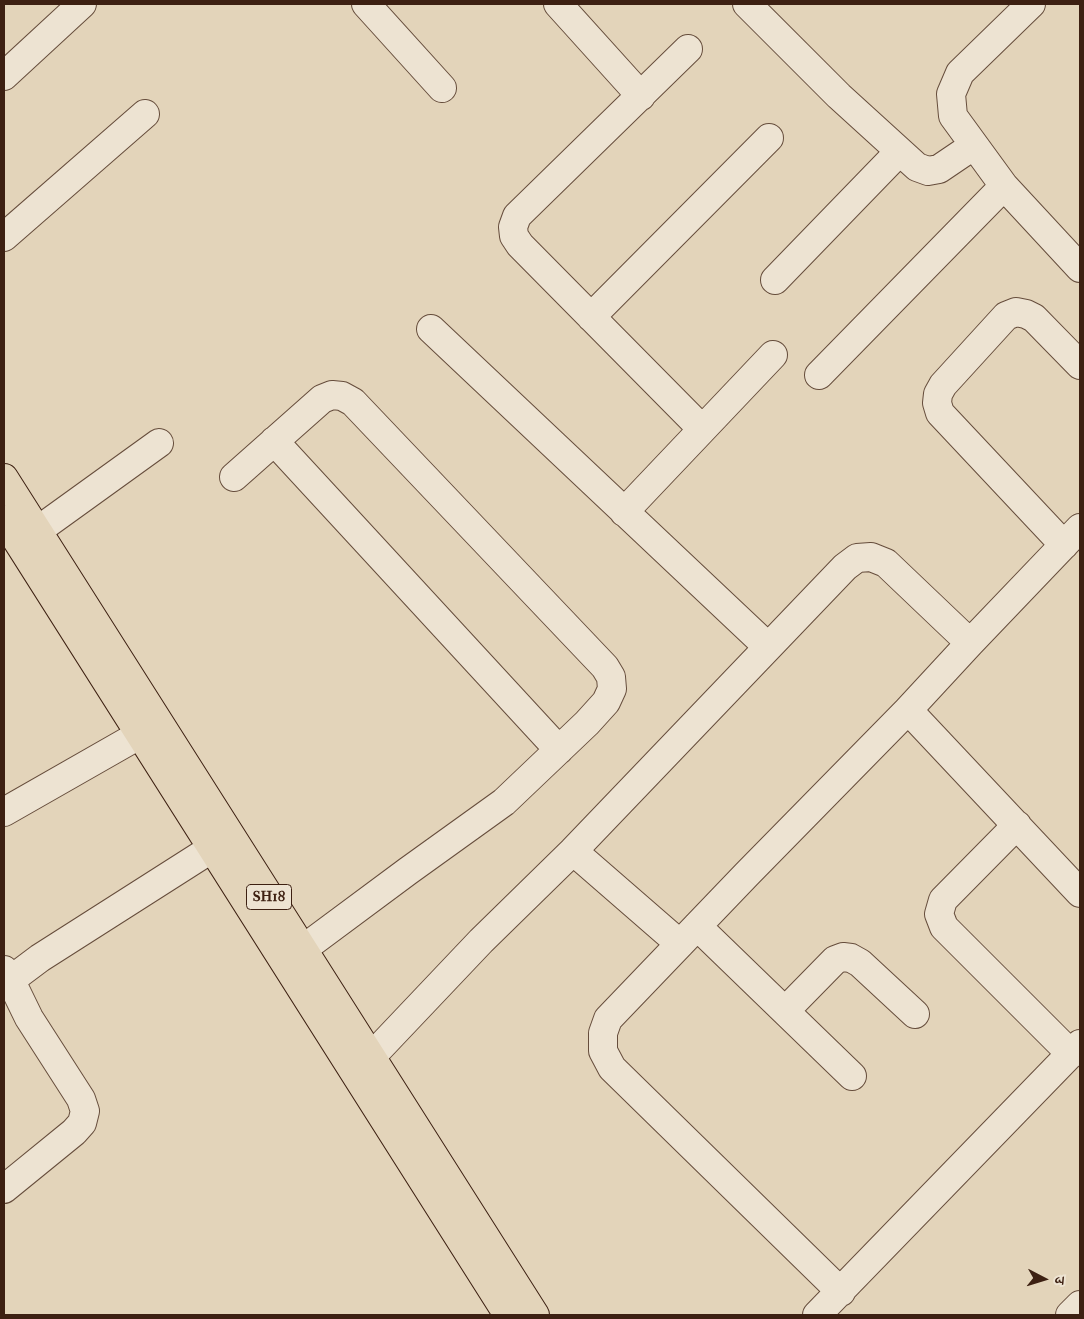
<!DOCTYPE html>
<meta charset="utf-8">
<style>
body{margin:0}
#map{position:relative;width:1084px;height:1319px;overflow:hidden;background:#e3d4ba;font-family:"IM FELL French Canon","Noto Serif Devanagari",serif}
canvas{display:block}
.frame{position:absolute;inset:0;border:5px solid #3d2012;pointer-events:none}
.north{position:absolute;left:1019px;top:1254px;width:50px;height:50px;-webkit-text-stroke:4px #ede3d2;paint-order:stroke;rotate:95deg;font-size:14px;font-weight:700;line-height:20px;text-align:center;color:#3d2012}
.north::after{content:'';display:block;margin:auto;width:18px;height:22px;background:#3d2012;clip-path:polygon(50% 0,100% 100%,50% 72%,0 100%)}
</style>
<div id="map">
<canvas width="1084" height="1319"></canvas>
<div class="frame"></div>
<div class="north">उ</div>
</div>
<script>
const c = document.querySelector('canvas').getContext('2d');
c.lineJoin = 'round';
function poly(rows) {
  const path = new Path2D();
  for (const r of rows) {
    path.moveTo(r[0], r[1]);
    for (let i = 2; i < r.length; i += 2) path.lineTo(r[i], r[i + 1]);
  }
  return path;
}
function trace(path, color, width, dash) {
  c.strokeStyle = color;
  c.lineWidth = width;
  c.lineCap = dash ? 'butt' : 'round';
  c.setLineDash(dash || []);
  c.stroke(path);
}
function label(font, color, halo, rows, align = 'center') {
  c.font = font + ' "IM FELL French Canon",serif';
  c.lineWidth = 4;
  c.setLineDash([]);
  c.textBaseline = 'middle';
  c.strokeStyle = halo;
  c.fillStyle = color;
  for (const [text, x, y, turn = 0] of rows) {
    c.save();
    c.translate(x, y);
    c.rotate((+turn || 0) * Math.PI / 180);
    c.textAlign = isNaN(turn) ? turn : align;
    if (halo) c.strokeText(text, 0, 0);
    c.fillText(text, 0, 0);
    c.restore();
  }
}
const minor = poly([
 [366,4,442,88],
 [558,4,641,96],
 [747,4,839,96,917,167,928,171,939,169,973,146],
 [1031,4,960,73,951,94,953,116,1004,186,1080,268],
 [688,49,517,216,513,227,514,236,520,245,702,429],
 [4,76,82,4],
 [4,237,145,114],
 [775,280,899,152],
 [591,317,769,138],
 [431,329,768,647],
 [819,375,1004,186],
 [274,441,559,750],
 [234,477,322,399,332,395,342,396,353,402,605,667,611,677,612,689,606,702,587,723,504,802,408,871,303,949],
 [624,512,773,355],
 [37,531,159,443],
 [1064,545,940,413,937,403,938,394,943,385,1006,316,1016,312,1026,314,1034,318,1080,365],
 [908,710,970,643,1080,528],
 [4,812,139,735],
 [1017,825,943,900,939,914,944,927,1071,1054],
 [573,851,680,944],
 [697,926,852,1076],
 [4,970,10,979,29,1018,81,1099,85,1111,82,1123,74,1132,4,1189],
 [4,985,40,958,211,849],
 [785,1011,835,960,843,957,851,958,860,963,915,1014],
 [371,1057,481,941,573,851,845,567,857,558,871,557,886,563,970,643],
 [841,1292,612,1068,603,1051,603,1033,608,1019,747,874,908,710,1080,893],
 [817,1315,1080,1044],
 [1070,1315,1080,1305]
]);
const major = poly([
 [4,478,535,1315],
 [4,520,508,1315]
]);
trace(minor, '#664d3c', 30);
trace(major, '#3d2012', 30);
trace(minor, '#ede3d2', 28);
trace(major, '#e3d4ba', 28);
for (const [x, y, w] of [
 [269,897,45]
]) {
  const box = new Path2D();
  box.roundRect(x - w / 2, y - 12.5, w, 25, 4);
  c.fillStyle = '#ede3d2';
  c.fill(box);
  trace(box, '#3d2012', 1);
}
label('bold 15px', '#3d2012', null, [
 ["SH18",269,897]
]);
</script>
